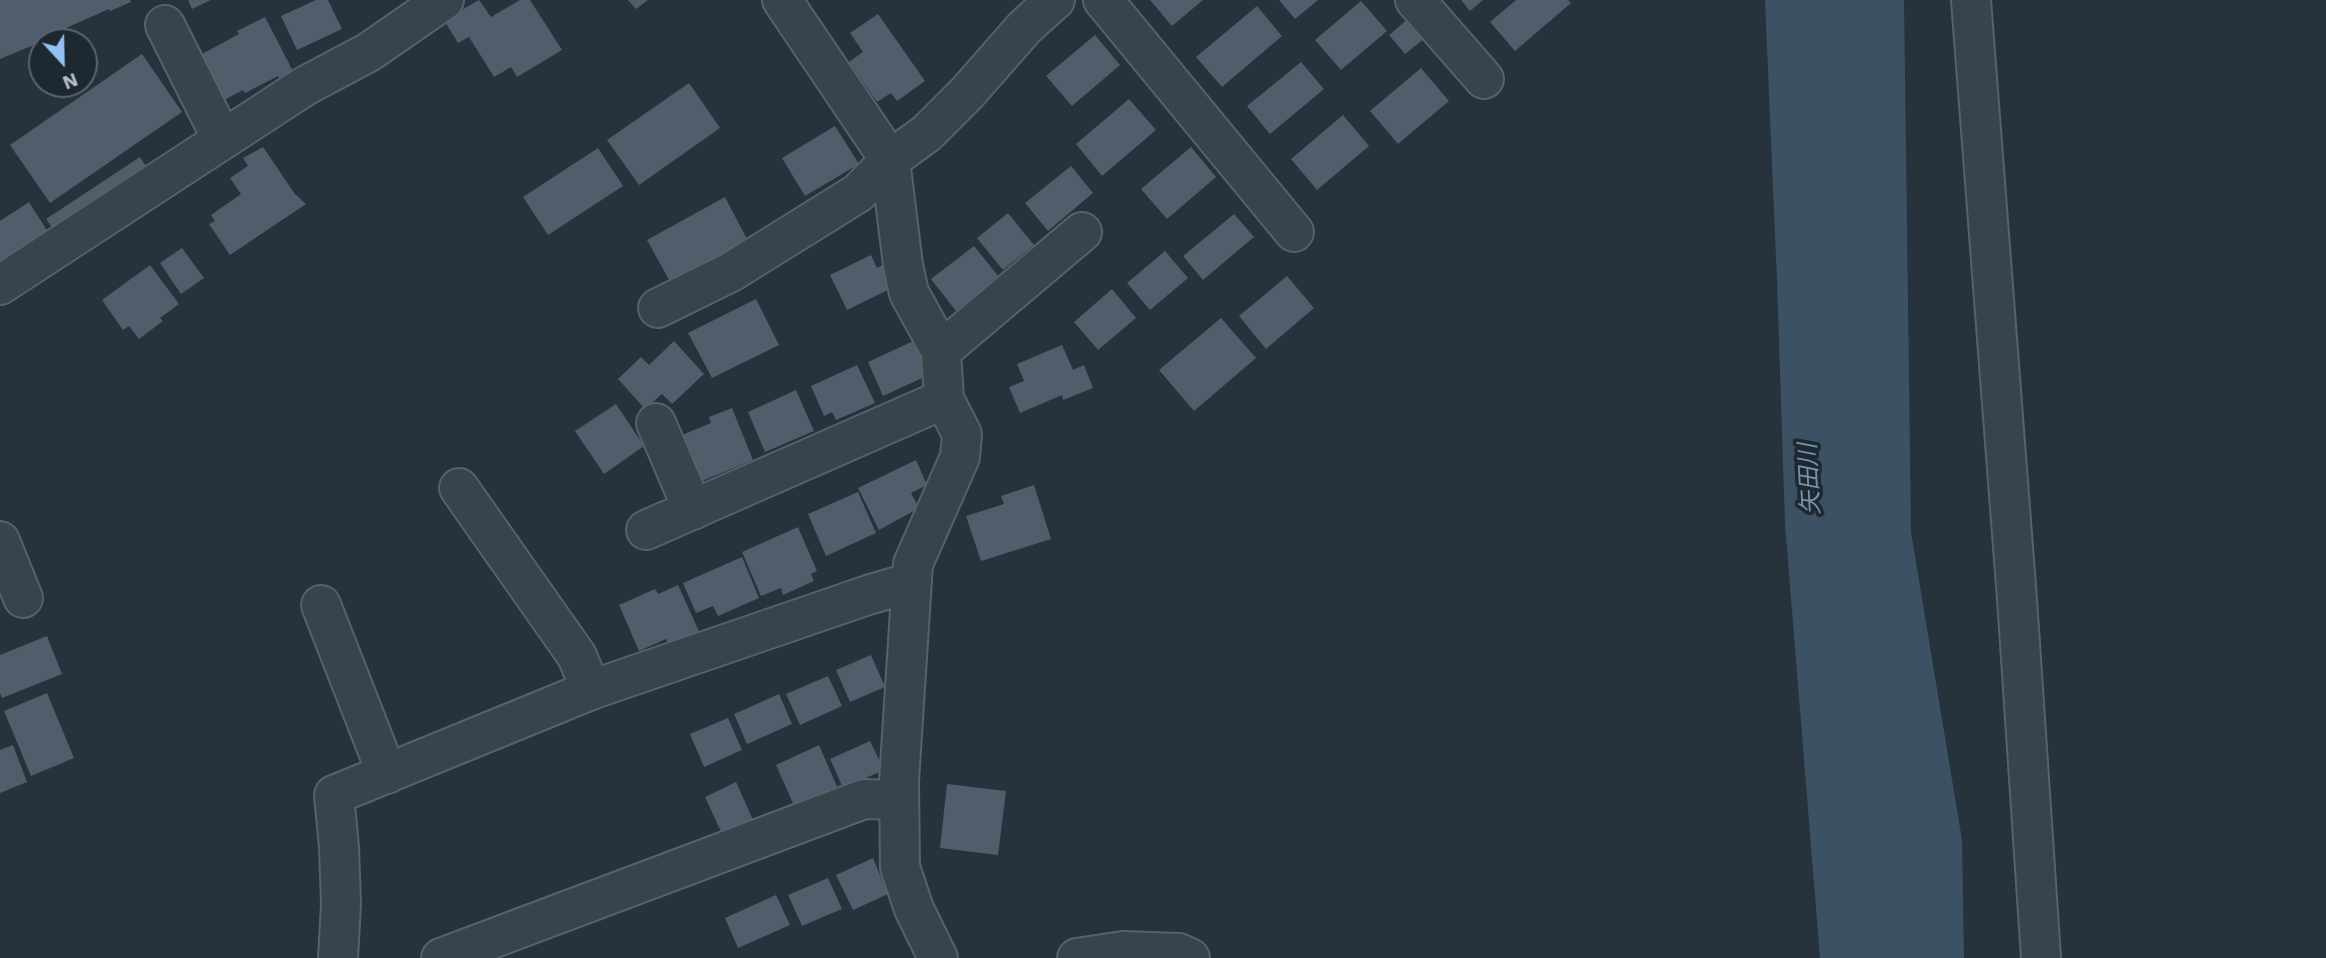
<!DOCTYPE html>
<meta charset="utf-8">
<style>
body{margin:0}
#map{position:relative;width:2326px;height:958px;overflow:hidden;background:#26323c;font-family:"Work Sans",sans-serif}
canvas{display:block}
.north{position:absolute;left:28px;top:28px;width:70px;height:70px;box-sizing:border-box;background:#1e2831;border:2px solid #5a646d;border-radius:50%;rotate:158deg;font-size:19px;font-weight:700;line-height:28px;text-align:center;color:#b5bec7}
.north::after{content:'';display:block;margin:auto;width:24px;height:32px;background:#92c1f0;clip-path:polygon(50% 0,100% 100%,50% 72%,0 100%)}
</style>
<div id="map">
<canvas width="2326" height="958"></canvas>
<div class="north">N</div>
</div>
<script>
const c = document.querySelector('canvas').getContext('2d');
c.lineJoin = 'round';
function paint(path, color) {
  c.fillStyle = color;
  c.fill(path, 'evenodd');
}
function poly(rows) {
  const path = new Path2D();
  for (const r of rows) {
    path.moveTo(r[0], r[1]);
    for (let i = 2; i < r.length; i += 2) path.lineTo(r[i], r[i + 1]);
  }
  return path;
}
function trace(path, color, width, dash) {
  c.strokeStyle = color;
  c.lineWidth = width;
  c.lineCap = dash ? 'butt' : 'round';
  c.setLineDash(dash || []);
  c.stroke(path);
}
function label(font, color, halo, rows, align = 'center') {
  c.font = font + ' "Work Sans","Noto Sans JP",sans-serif';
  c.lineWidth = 7;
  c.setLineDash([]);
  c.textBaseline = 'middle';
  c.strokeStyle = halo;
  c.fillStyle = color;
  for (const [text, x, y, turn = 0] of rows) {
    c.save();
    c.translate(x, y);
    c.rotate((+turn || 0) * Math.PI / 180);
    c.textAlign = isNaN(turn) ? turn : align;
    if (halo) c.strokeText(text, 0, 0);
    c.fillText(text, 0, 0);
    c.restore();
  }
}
paint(poly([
 [1765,0,1904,0,1911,532,1962,840,1964,958,1820,958,1785,524,1777,281]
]), '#3d5164');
paint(poly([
 [0,0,130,0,131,2,110,11,109,9,66,28,67,31,0,59],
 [188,0,211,0,192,9],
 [316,0,328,0,342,29,297,50,281,16],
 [479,0,491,17,520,0,530,0,562,50,517,77,511,67,494,77,469,37,458,43,444,20],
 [628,0,648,0,636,9],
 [1150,0,1203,0,1172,26],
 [1279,0,1318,0,1295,19],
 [1461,0,1483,0,1470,11],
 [1516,0,1568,0,1571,3,1515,51,1490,22],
 [1361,1,1387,31,1341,70,1315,40],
 [1257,6,1282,36,1222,87,1196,57],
 [878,14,925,81,897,101,891,93,877,102,849,62,863,52,850,33],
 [265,17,296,77,282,84,278,76,245,93,243,90,224,100,200,55,239,34,237,31],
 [1409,18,1425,38,1405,54,1389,35],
 [1095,35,1120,65,1072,106,1046,76],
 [142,54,182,112,50,203,10,145],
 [1301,62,1324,89,1270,134,1247,106],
 [1421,68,1449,101,1398,144,1370,111],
 [689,83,720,128,639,185,607,140],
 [1129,99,1156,130,1102,176,1076,144],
 [1343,115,1369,146,1317,190,1291,159],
 [835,126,859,164,805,196,782,158],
 [263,147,295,194,306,204,230,255,209,224,215,221,211,215,241,194,230,178,248,166,243,158],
 [1191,147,1216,177,1167,219,1141,189],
 [598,148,623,186,548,235,523,197],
 [140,157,149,171,56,233,46,219],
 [1071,166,1093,193,1048,231,1025,203],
 [725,197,750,245,673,287,647,240],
 [29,202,50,235,0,270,0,221],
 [1008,213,1034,245,1003,270,977,238],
 [1234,214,1254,237,1203,280,1183,256],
 [974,246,999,277,956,311,931,279],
 [182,248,204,278,181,294,160,263],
 [1165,251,1188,278,1150,310,1127,283],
 [871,255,877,268,886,263,896,286,847,310,830,275],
 [150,265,179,304,160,318,163,321,139,339,129,326,123,330,102,300],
 [1287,276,1314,308,1266,349,1239,316],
 [1112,289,1136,318,1098,350,1074,322],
 [756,299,779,345,712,378,688,333],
 [1221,318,1256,358,1194,411,1159,370],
 [920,338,931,374,883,396,868,362],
 [674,341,704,374,672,404,662,394,645,409,618,379,641,357,649,365],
 [1062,345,1073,370,1084,365,1093,388,1063,400,1062,395,1020,413,1009,387,1024,381,1017,364],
 [857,365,875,403,836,420,832,412,824,416,811,386],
 [796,390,814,431,765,452,748,412],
 [616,404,644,446,604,474,575,431],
 [732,408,753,460,702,481,682,435,711,423,709,417],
 [916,460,927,485,911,493,919,508,879,530,858,488],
 [1034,485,1051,539,981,561,966,516,1004,504,1001,496],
 [858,492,876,533,826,556,808,514],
 [798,527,817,571,811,574,814,581,783,595,781,588,761,596,742,552],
 [742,557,759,598,718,616,713,606,696,613,683,583],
 [678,585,703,640,672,653,666,639,639,651,619,605,655,589,658,594],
 [47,636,62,674,2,698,0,693,0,655],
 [871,655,885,687,850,702,836,670],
 [828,676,842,706,800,725,786,694],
 [47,693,74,758,31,776,4,711],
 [779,694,792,724,747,744,734,714],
 [728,718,742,750,704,767,690,734],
 [870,741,884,770,843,788,830,759],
 [13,745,27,782,0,793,0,750],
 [819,745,839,791,796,810,776,765],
 [736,782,753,820,722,834,705,797],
 [947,784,1006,791,998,855,940,848],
 [873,858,888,894,853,910,836,875],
 [828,878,842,909,802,926,788,895],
 [776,895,790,925,738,948,725,918]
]), '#515d6a');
const minor = poly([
 [782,0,890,160,903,265,909,293,941,351,944,399,962,434,960,457,913,564,899,781,900,867,914,909,938,958],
 [1103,0,1294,232],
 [1415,0,1484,79],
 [1971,0,2017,599,2041,958],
 [165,25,222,139],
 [0,285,305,86,369,52,444,0],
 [658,308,731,272,858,193,890,160,927,133,967,93,1025,27,1055,0],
 [941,351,1082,232],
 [656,423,693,510],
 [459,488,577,656,591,690],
 [646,530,944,399],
 [0,541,23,598],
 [321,605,387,774],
 [338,958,341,904,339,847,334,795,591,690,868,595,912,582],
 [441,958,864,799,899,800],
 [1077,958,1123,951,1179,953,1190,958]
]);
trace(minor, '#57616a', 42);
trace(minor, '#39434c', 38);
label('italic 24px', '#7892a9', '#1e2831', [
 ["矢田川",1810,479,-93]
]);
</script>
